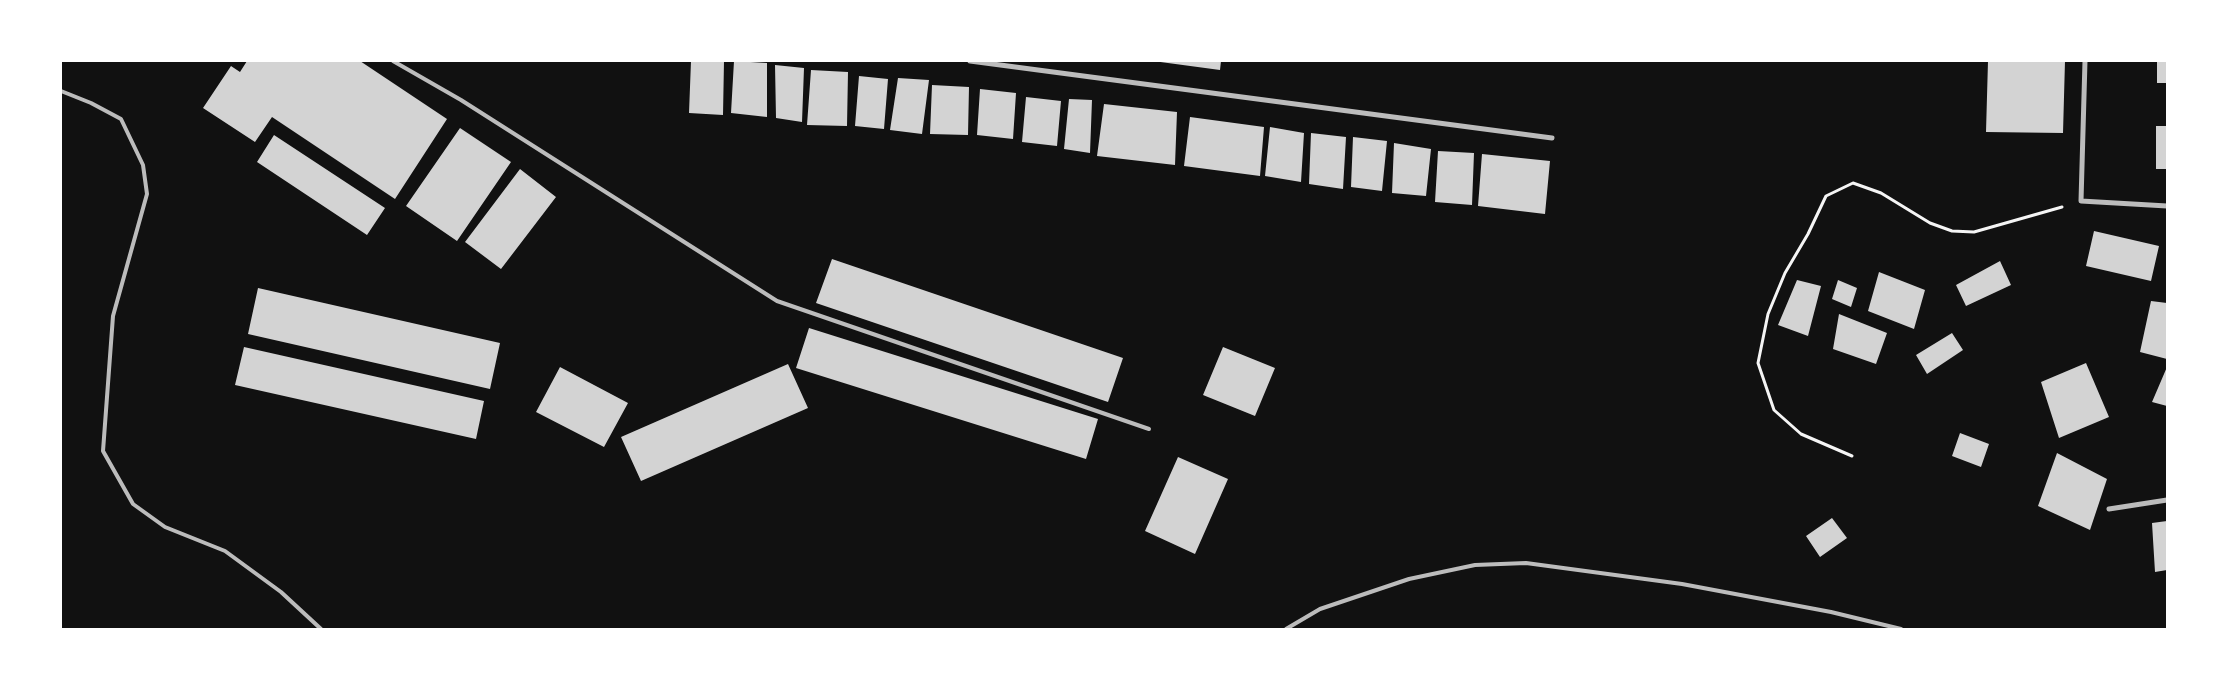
<!DOCTYPE html>
<style>
body{margin:0}
#map{position:relative;width:2228px;height:690px;overflow:hidden;background:#111;font-family:Inter,sans-serif}
canvas{display:block}
.frame{position:absolute;inset:0;border:62px solid #fff;pointer-events:none}
</style>
<div id="map">
<canvas width="2228" height="690"></canvas>
<div class="frame"></div>
</div>
<script>
const c = document.querySelector('canvas').getContext('2d');
c.lineJoin = 'round';
function paint(path, color) {
  c.fillStyle = color;
  c.fill(path, 'evenodd');
}
function poly(rows) {
  const path = new Path2D();
  for (const r of rows) {
    path.moveTo(r[0], r[1]);
    for (let i = 2; i < r.length; i += 2) path.lineTo(r[i], r[i + 1]);
  }
  return path;
}
function trace(path, color, width, dash) {
  c.strokeStyle = color;
  c.lineWidth = width;
  c.lineCap = dash ? 'butt' : 'round';
  c.setLineDash(dash || []);
  c.stroke(path);
}
paint(poly([
 [247,61,360,61,447,119,395,199,272,117,255,142,203,108,231,66,240,72],
 [691,61,724,61,723,115,689,113],
 [734,61,767,63,767,117,731,113],
 [1153,61,1221,61,1220,70],
 [1988,61,2065,61,2063,133,1986,132],
 [2157,61,2167,61,2167,83,2157,83],
 [775,65,804,68,802,122,776,118],
 [811,70,848,72,847,126,807,125],
 [859,76,888,79,884,129,855,126],
 [898,78,929,80,922,134,890,130],
 [932,85,969,87,968,135,930,134],
 [980,89,1016,93,1013,139,977,135],
 [1026,97,1061,101,1057,146,1022,142],
 [1069,99,1092,100,1090,153,1064,149],
 [1104,104,1177,112,1175,165,1097,156],
 [1190,117,1264,127,1260,176,1184,166],
 [2156,126,2167,126,2167,169,2156,169],
 [1270,127,1304,133,1301,182,1265,176],
 [460,128,511,162,457,241,406,206],
 [1311,133,1346,137,1343,189,1309,184],
 [274,135,385,208,367,235,257,162],
 [1353,137,1387,141,1382,191,1351,187],
 [1394,143,1431,149,1426,196,1392,193],
 [1438,151,1474,153,1472,205,1435,202],
 [1482,154,1550,161,1545,214,1478,206],
 [520,169,556,197,501,269,465,242],
 [2094,231,2159,246,2151,281,2086,266],
 [832,259,1123,358,1108,402,816,303],
 [2000,261,2011,285,1966,306,1956,285],
 [1879,272,1925,290,1914,329,1868,311],
 [1797,280,1821,286,1808,336,1778,325],
 [1838,280,1857,288,1851,307,1832,299],
 [258,288,500,343,490,389,248,334],
 [2151,301,2167,303,2167,359,2140,352],
 [1839,314,1887,333,1876,364,1833,349],
 [809,328,1098,419,1086,459,796,368],
 [1952,333,1963,350,1927,374,1916,355],
 [244,347,484,401,476,439,235,385],
 [1223,347,1275,368,1255,416,1203,395],
 [2086,363,2109,417,2059,438,2041,382],
 [788,364,808,408,641,481,621,437],
 [560,367,628,403,604,447,536,412],
 [2167,367,2167,406,2152,402],
 [1960,433,1989,444,1981,467,1952,456],
 [2057,453,2107,479,2090,530,2038,506],
 [1178,457,1228,479,1195,554,1145,531],
 [1832,518,1847,538,1820,557,1806,536],
 [2167,521,2167,570,2155,572,2152,523]
]), '#d3d3d3');
trace(poly([
 [1852,456,1801,434,1774,410,1758,363,1768,314,1785,273,1808,234,1826,196,1853,183,1881,193,1930,223,1952,231,1974,232,2062,207]
]), '#f5f5f5', 3);
trace(poly([
 [393,61,461,100,777,301,1149,429],
 [61,91,91,103,121,119,143,165,147,194,113,316,103,451,133,504,165,527,225,551,281,592,321,629],
 [1286,629,1320,609,1409,579,1475,565,1526,563,1682,584,1831,612,1901,629]
]), '#bcbcbc', 4);
trace(poly([
 [970,61,1552,138],
 [2085,61,2081,201,2167,206],
 [2109,509,2167,500]
]), '#bcbcbc', 5);
</script>
